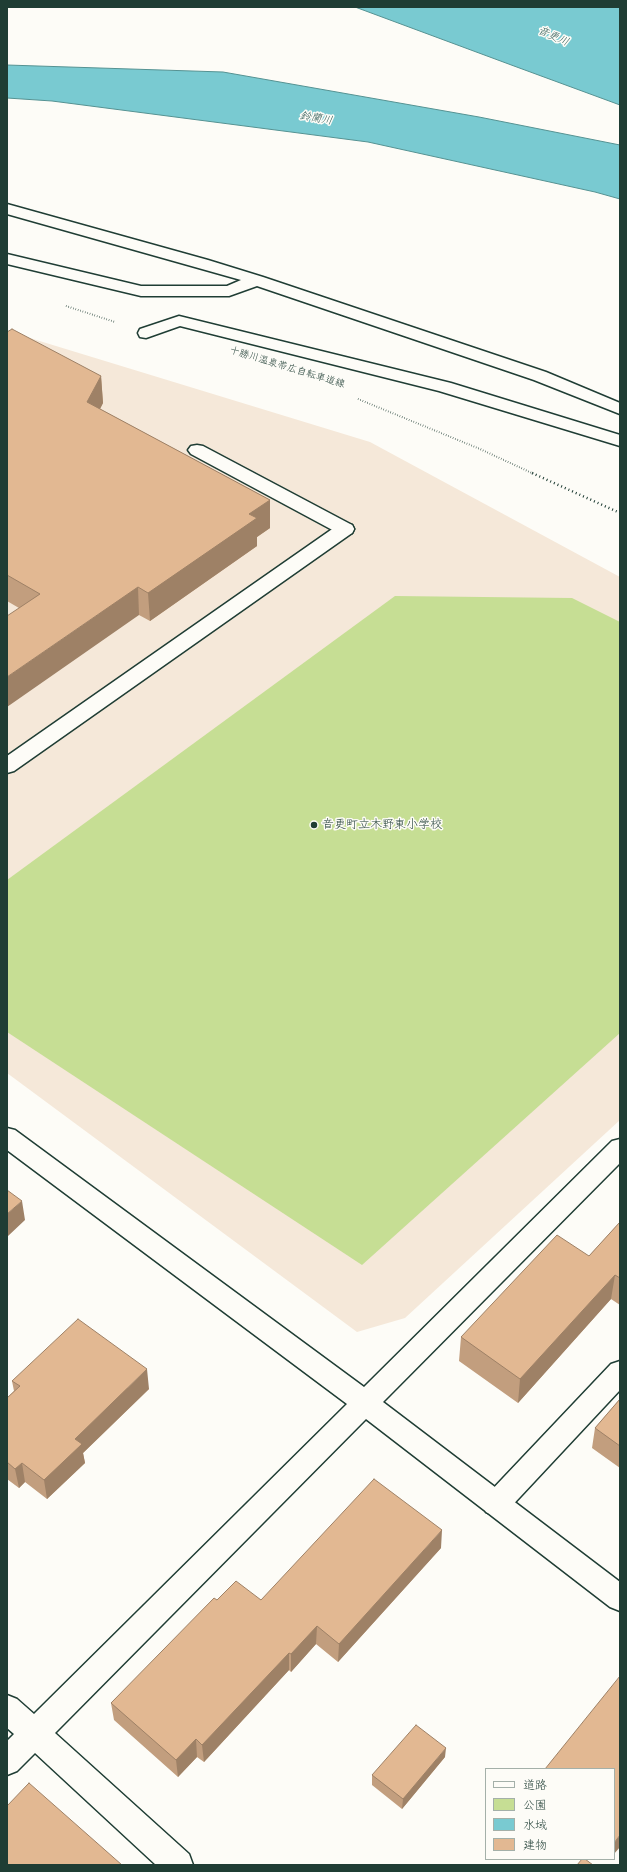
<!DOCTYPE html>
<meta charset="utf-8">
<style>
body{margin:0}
#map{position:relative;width:627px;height:1872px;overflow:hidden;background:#fdfcf7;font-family:"Architects Daughter","Klee One",sans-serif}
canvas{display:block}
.frame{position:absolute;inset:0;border:8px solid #1f3d34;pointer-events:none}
.legend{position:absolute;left:485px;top:1768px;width:130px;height:92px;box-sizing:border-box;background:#fdfcf7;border:1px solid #a4b0a9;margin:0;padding:5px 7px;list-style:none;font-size:12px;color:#1f3d34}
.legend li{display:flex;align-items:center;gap:8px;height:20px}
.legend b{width:20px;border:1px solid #a4b0a9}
</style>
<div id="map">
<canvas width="627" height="1872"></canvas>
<div class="frame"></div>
<ul class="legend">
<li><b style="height:5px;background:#fdfcf7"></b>道路</li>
<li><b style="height:11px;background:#c6de94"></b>公園</li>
<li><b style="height:11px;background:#79cad1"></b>水域</li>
<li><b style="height:11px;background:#e2b892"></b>建物</li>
</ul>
</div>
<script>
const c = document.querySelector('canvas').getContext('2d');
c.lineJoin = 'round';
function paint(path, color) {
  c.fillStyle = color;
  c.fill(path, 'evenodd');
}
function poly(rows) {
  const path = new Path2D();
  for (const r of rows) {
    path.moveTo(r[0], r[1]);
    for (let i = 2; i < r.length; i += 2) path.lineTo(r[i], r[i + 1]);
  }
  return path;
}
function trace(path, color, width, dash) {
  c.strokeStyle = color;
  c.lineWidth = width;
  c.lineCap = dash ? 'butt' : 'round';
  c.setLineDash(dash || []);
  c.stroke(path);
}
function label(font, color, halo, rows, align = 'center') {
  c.font = font + ' "Architects Daughter","Klee One",sans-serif';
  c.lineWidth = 3;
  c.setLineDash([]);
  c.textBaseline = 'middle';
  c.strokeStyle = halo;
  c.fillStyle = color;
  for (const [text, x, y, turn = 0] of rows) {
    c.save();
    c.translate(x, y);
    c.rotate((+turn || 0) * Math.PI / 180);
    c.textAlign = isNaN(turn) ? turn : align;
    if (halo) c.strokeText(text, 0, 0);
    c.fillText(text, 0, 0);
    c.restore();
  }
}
paint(poly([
 [20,335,370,442,620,577,620,1120,405,1318,357,1332,7,1073,7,343]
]), '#f5e8d9');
paint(poly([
 [395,596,572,598,620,622,620,1033,362,1265,7,1032,7,880]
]), '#c6de94');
const water = poly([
 [355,7,620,7,620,105,514,66,355,7],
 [7,65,223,72,479,117,620,145,620,199,595,192,368,142,52,101,7,98,7,65]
]);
paint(water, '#79cad1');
trace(water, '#559292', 1);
const service = poly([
 [7,204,208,260,263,277,546,372,620,403,620,414,534,380,257,286,229,296,141,296,7,264,7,254,141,286,227,286,241,280,7,214,7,204],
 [179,316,451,383,620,435,620,446,439,391,180,326,146,338,140,337,138,333,140,329,179,316],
 [197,445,203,446,352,525,354,529,352,533,345,535,338,533,191,454,188,450,191,446,197,445],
 [620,1361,620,1390,506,1512,496,1516,486,1512,483,1504,486,1496,611,1364,620,1361]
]);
const minor = poly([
 [345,523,352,525,354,529,352,533,14,771,7,773,7,756,338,525,345,523],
 [7,1128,15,1130,364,1387,612,1141,620,1139,620,1163,383,1402,620,1582,620,1611,610,1607,366,1419,55,1733,189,1854,193,1865,156,1865,35,1753,17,1771,7,1775,7,1741,14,1734,7,1728,7,1695,17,1699,34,1714,347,1404,7,1150,7,1128]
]);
trace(service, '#1f3d34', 3);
trace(minor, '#1f3d34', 3);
trace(poly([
 [66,306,115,322],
 [358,399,480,449,534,474]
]), '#1f3d34', 2, [0.5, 2]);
trace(poly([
 [532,473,620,513]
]), '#1f3d34', 2.5, [1, 3]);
paint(service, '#fdfcf7');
paint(minor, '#fdfcf7');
paint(poly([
 [7,332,101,376,103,403,100,409,270,500,270,528,257,537,257,546,150,621,139,615,19,608,7,601],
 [620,1222,620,1305,611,1299,518,1403,459,1361,461,1337,589,1256],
 [12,1381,149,1389,83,1453,85,1463,47,1499,25,1482,19,1488,7,1479,7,1398,14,1391],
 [620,1399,620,1468,592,1448,595,1428],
 [441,1548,338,1662,316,1644,291,1672,289,1670,204,1762,197,1757,178,1777,114,1720,111,1703,217,1600,261,1600],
 [445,1757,402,1809,372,1785,372,1775]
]), '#c29e7e');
paint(poly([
 [101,376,103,403,89,430,87,402],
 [270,500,270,528,257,537,257,546,150,621,148,593,249,514],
 [138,587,139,615,7,707,7,677],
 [22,1201,25,1220,7,1237,7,1214],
 [615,1275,611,1299,518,1403,520,1379],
 [147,1369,149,1389,83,1453,85,1463,47,1499,44,1480,75,1439],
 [22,1463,25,1482,19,1488,15,1469],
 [442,1530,441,1548,338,1662,339,1644],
 [317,1626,316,1644,291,1672,291,1654],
 [289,1653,289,1670,204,1762,202,1745],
 [196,1739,197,1757,178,1777,176,1760],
 [446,1748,445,1757,402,1809,403,1799],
 [620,1835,620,1847,614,1854,614,1843]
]), '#9e8166');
const building = poly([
 [12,329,101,376,87,402,270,500,249,514,257,518,148,593,138,587,7,677,7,616,40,594,7,575,7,332,12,329],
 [7,1190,22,1201,7,1214,7,1190],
 [620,1222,620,1278,615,1275,520,1379,461,1337,557,1235,589,1256,620,1222],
 [78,1319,147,1369,75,1439,82,1444,44,1480,22,1463,15,1469,7,1462,7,1398,20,1386,12,1381,78,1319],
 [620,1399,620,1446,595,1428,620,1399],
 [374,1479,442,1530,339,1644,317,1626,291,1654,289,1653,202,1745,196,1739,176,1760,111,1703,214,1598,217,1600,236,1581,261,1600,374,1479],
 [620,1676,620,1835,614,1843,614,1769,545,1769,620,1676],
 [416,1725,446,1748,403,1799,372,1775,416,1725],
 [29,1783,122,1865,7,1865,7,1806,29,1783],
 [582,1859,585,1859,593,1865,577,1865,582,1859]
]);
paint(building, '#e2b892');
trace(building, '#9e8166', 1);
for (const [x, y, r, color] of [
 [314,825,4,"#1f3d34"]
]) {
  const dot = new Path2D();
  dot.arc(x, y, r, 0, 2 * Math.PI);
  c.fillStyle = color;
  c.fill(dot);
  trace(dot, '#fdfcf7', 1.5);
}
label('10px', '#1f3d34', '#fdfcf7', [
 ["十勝川温泉帯広自転車道線",287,368,17]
]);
label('italic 11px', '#36605b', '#fdfcf7', [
 ["音更川",553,37,24],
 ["鈴蘭川",316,119,10]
]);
label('12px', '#1f3d34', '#fdfcf7', [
 ["音更町立木野東小学校",322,825]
], 'left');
</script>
